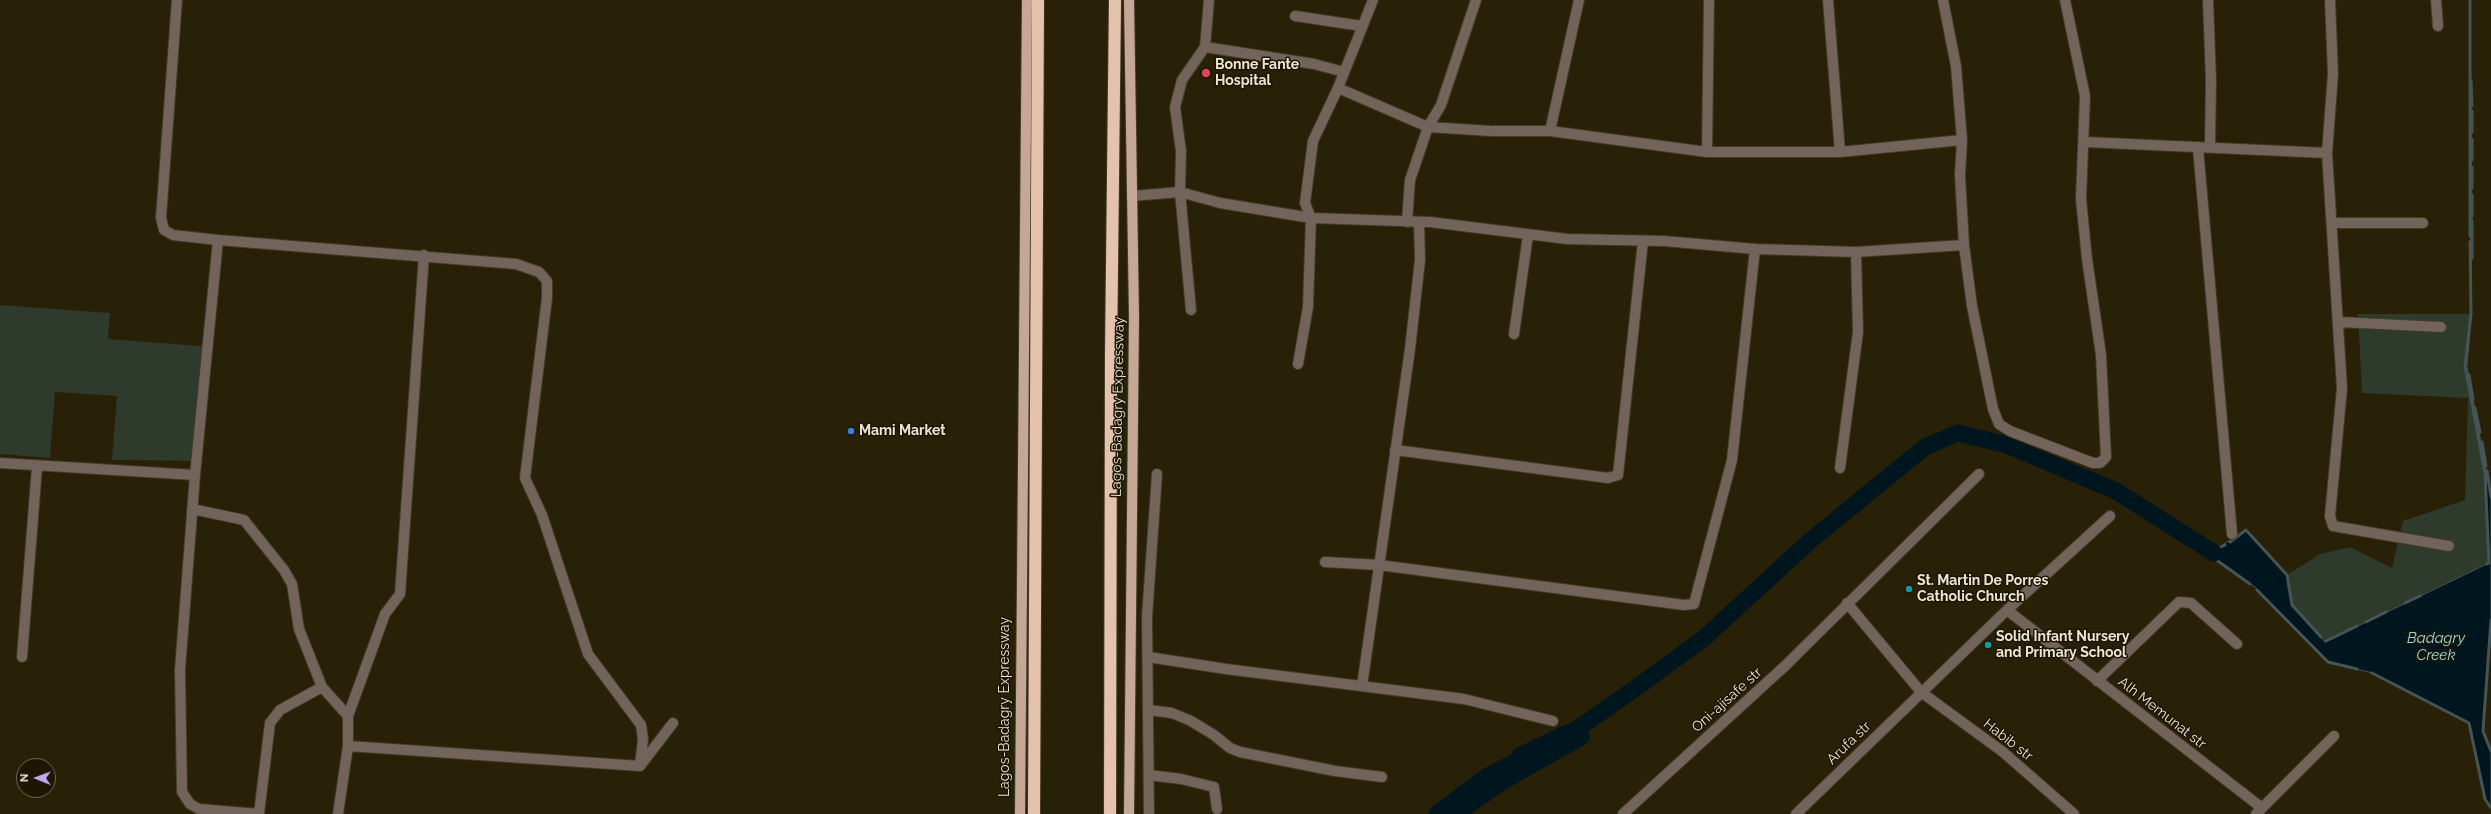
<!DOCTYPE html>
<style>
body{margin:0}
#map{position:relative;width:2491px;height:814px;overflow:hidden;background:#282007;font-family:Raleway,sans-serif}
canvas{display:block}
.north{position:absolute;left:16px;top:758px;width:40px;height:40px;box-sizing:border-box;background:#1e1601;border:1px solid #706957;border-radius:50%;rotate:271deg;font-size:11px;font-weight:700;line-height:16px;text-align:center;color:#eae5d7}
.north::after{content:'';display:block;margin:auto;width:14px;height:18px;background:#bfa8f4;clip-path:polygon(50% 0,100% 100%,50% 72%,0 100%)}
</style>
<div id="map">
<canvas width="2491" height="814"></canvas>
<div class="north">N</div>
</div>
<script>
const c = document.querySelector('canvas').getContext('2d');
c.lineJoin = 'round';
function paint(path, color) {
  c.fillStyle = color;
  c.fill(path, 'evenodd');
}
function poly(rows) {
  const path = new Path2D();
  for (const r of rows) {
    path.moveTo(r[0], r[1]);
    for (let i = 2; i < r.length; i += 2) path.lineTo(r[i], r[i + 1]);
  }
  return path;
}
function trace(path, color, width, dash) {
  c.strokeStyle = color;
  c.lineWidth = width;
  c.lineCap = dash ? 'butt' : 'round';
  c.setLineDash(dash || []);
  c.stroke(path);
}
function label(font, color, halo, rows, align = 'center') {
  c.font = font + ' Raleway,sans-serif';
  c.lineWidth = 3;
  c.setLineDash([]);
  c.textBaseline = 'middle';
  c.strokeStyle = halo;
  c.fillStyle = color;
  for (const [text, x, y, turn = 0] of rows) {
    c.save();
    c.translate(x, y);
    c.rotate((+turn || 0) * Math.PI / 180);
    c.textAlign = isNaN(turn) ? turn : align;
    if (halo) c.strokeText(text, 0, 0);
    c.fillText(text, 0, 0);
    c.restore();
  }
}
paint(poly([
 [0,305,110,313,108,339,212,347,198,461,112,460,117,396,55,392,50,458,0,454],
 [2358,314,2471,314,2465,366,2485,473,2489,563,2325,642,2292,605,2287,575,2320,554,2350,547,2392,568,2403,521,2465,500,2468,398,2362,393]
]), '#2e3a2c');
const water = poly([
 [2470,0,2472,222,2471,320,2467,366,2491,497,2491,620,2483,731,2491,751,2491,808,2485,799,2469,723,2373,673,2328,662,2255,587,2208,554,2246,530,2287,575,2292,605,2325,642,2489,563,2485,473,2465,366,2471,314,2470,0]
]);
paint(water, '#00161f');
trace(water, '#465456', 1);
trace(poly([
 [2471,81,2472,106],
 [2472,111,2472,132],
 [2472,139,2472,160],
 [2472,167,2472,188],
 [2472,195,2472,216],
 [2470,236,2470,0],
 [2470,242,2471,314,2465,366,2485,473,2489,563,2487,564],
 [2472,258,2472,221],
 [2469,375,2473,399],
 [2475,408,2480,432],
 [2482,442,2486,466],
 [2487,471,2491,497],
 [2230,542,2246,530,2287,575,2292,605,2321,637],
 [2225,545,2208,554,2250,584],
 [2257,590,2328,662,2357,669],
 [2405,603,2420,596],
 [2491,620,2483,731,2491,751],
 [2366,622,2386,612],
 [2326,641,2357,626],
 [2372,673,2469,723,2485,799,2491,808]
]), '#465456', 3);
trace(poly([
 [1437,814,1486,777,1509,765,1514,766,1520,756,1563,735,1573,732,1647,680,1704,638,1811,540,1925,447,1958,433,2004,444,2116,491,2214,553],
 [1456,814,1503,781,1581,737]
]), '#00161f', 17);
const minor = poly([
 [177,0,161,218,164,230,173,235,218,240,516,264,539,272,547,281,547,298,525,478,542,515,588,654,641,725,643,739,640,766],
 [1828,0,1840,152],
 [1943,0,1956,66,1962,140,1960,175,1964,245,1972,306,1993,409,1999,424,2010,431,2093,463,2100,463,2106,457,2101,355,2087,259,2081,199,2085,96,2065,0],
 [2208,0,2211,80,2210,147],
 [2330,0,2333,74,2327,153,2342,388,2330,516,2333,526,2449,546],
 [2436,0,2438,26],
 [1295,16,1362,26],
 [1205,47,1314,64,1344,72],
 [1338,88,1428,127,1491,131,1550,131,1707,152,1840,152,1962,140],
 [1550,131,1579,0],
 [2085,142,2327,153],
 [2198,148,2232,534],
 [1707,152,1709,0],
 [1132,196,1180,192,1220,203,1311,218,1430,222,1567,239,1664,241,1755,249,1856,252,1964,245],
 [1407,222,1410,180,1428,127,1441,105,1476,0],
 [2333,223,2423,223],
 [218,240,195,475,180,670,182,792,190,804,199,809,259,814],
 [1191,310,1180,192,1181,151,1175,107,1182,80,1205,47,1209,0],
 [2339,322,2441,327],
 [1514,334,1528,235],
 [1298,364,1308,307,1311,218,1305,203,1313,141,1338,88,1373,0],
 [1395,450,1608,478,1618,475,1643,241],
 [0,463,195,475],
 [1840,468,1858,332,1856,252],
 [192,509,244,520,284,570,292,584,299,629,322,687,348,716,348,746,338,814],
 [1325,562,1379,565,1684,605,1694,604,1732,460,1755,249],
 [1847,603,1921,692,2003,752,2074,814],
 [2007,610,2262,808],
 [22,657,37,467],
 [1148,657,1226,669,1464,699,1553,721],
 [2097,681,2179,602,2191,603,2237,644],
 [1362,686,1410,349,1420,260,1419,222],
 [1149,710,1172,713,1191,721,1214,735,1230,748,1240,752,1335,771,1382,777],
 [348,716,385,614,400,594,424,255],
 [348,746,640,766,673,723],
 [1149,775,1181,779,1214,787,1217,809],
 [259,814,270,723,280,710,322,687],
 [1149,814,1147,617,1157,474],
 [1623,814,1786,665,1979,474],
 [1796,814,2007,610,2110,516],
 [2256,814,2334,736]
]);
const major = poly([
 [1020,814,1027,0],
 [1129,814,1134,317,1129,0]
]);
const highway = poly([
 [1034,814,1038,0],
 [1110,814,1111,355,1115,0]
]);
trace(minor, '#433c24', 12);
trace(major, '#433c24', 12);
trace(highway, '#433c24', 14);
trace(minor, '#72635b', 10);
trace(major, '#c4a796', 10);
trace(highway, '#e5c2ae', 12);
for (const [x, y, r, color] of [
 [1206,73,5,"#e0444e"],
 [851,431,4,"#3f7fe0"],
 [1909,589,4,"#0f9aa8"],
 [1988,645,4,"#0f9aa8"]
]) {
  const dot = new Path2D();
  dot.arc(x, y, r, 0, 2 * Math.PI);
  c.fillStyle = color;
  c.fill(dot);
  trace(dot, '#1e1601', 1.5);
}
label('bold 14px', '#eae5d7', '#1e1601', [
 ["Bonne Fante",1215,65],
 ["Hospital",1215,81],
 ["Mami Market",859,431],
 ["St. Martin De Porres",1917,581],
 ["Catholic Church",1917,597],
 ["Solid Infant Nursery",1996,637],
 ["and Primary School",1996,653]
], 'left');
label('14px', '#eae5d7', '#1e1601', [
 ["Lagos-Badagry Expressway",1118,407,-89],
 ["Oni-ajisafe str",1727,700,-42],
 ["Lagos-Badagry Expressway",1005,707,-90],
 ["Alh Memunat str",2162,713,38],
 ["Habib str",2008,740,38],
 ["Arufa str",1849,743,-44]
]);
label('italic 15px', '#90d7f0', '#1e1601', [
 ["Badagry",2436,638],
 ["Creek",2436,655]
]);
</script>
